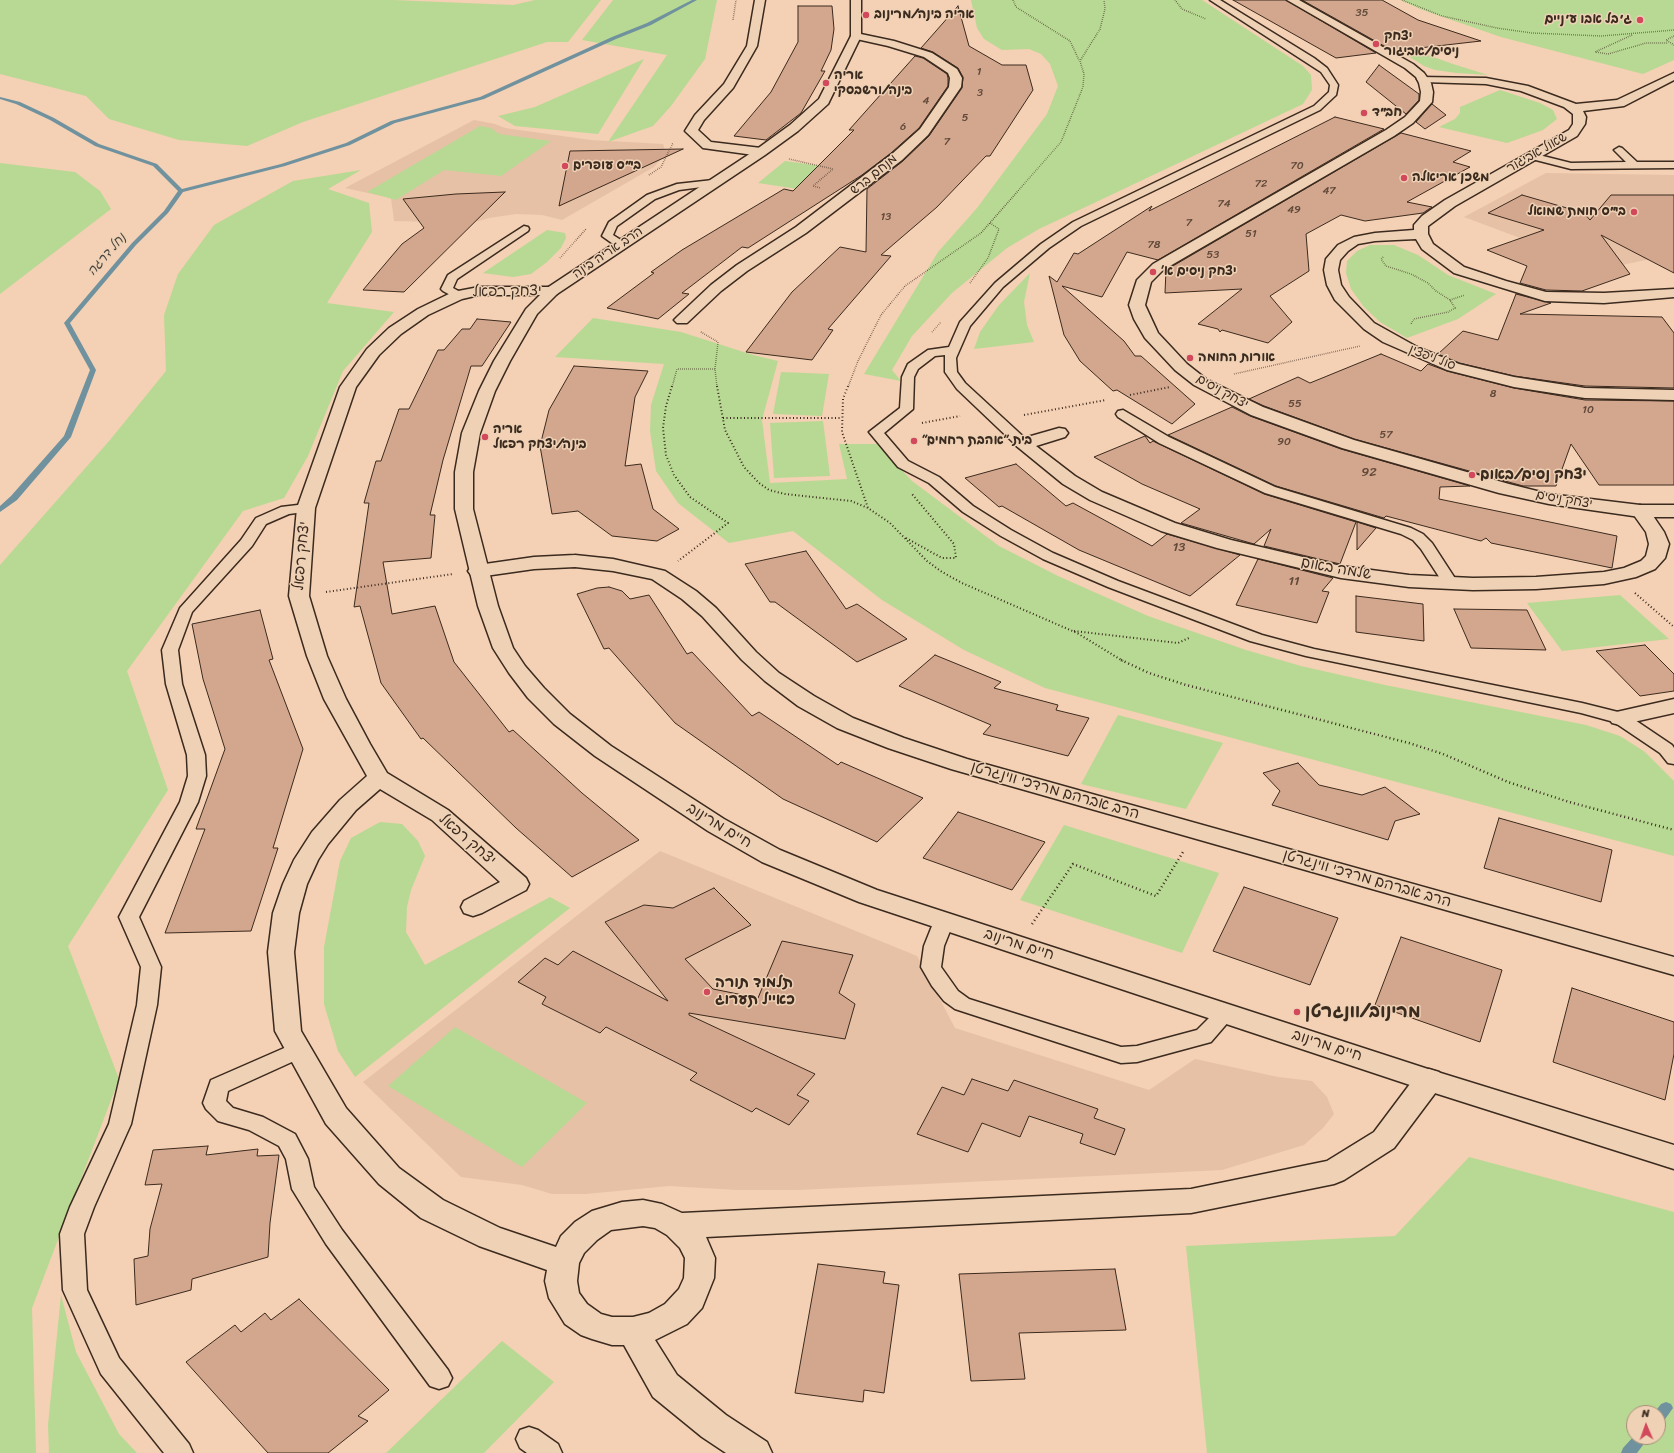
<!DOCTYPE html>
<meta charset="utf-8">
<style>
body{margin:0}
#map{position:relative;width:1674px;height:1453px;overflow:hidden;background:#f4d0b4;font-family:Sriracha,sans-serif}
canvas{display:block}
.north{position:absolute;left:1626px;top:1405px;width:40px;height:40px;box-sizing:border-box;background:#efd2b6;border:1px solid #a78f79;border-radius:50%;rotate:358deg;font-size:11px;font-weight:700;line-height:16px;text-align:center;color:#3b2a1e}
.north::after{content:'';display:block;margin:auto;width:14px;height:18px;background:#d1495b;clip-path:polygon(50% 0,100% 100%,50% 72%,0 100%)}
</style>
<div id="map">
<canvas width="1674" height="1453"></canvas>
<div class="north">N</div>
</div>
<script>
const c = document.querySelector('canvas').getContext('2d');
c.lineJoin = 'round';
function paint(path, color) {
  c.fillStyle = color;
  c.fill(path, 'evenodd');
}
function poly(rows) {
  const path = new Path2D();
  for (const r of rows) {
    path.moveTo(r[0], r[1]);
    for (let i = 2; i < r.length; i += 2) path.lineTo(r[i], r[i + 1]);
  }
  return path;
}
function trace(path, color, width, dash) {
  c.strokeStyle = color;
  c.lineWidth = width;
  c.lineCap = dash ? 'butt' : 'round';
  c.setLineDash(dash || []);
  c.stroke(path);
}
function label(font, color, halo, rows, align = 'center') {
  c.font = font + ' Sriracha,"Playpen Sans Hebrew",sans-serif';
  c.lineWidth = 3;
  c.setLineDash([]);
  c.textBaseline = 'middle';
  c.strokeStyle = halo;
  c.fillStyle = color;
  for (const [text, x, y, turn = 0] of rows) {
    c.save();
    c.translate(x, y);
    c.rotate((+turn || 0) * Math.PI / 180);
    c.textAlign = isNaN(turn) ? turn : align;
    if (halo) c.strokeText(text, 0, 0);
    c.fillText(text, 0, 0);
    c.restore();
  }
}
paint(poly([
 [474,120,495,124,505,128,591,140,663,144,666,153,654,167,562,220,542,215,516,214,489,218,472,223,394,221,391,198,345,188],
 [1546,173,1674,175,1674,254,1603,269,1464,217],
 [660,851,917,956,955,1028,1149,1090,1195,1059,1278,1077,1312,1081,1327,1097,1334,1114,1323,1128,1304,1145,1222,1170,798,1190,737,1190,669,1186,586,1194,552,1194,522,1185,461,1177,363,1082]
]), '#e6c1a6');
paint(poly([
 [0,0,393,0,513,5,535,0,601,0,568,42,547,42,303,122,247,146,179,140,109,119,86,96,0,74],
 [613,0,717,0,705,59,671,106,653,126,608,142,667,55,582,40],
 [971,0,1202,0,1303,66,1311,75,1312,90,1303,104,1039,229,1007,248,952,293,912,336,892,370,901,381,864,374,938,252,977,208,1047,114,1058,86,1050,64,1041,54,1029,49,1002,50,984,39,977,28],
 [1401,0,1674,0,1674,60,1643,74,1501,37,1420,9],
 [1380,38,1453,64,1488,75,1457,73,1435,70,1424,66],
 [644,59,598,134,515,126,498,116,535,107],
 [1500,90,1540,103,1553,110,1557,119,1543,130,1507,143,1439,127,1455,119,1460,113,1460,107],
 [480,126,491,128,499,134,551,141,501,176,444,170,396,200,367,192],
 [785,161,843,169,818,192,758,183],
 [0,163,75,172,100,191,111,209,0,294],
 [361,170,328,189,369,203,372,232,327,303,394,312,343,371,308,456,284,498,243,511,127,671,168,790,68,946,119,1079,32,1308,36,1453,0,1453,0,565,110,440,166,371,164,315,178,274,214,225,293,181],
 [547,230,565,233,566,238,561,248,547,262,531,274,513,277,483,273],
 [1370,245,1394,245,1418,255,1448,275,1496,294,1458,319,1407,338,1380,322,1364,307,1351,289,1346,273,1347,261,1357,251],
 [1030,273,1024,302,1027,325,1034,342,974,349,980,332,999,305],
 [593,318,681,332,753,355,778,361,762,420,770,483,847,479,839,444,877,444,912,481,999,546,1058,576,1148,616,1246,650,1301,666,1385,685,1586,725,1620,736,1645,752,1674,781,1674,856,1045,688,964,650,882,600,793,531,729,543,678,503,656,471,650,431,651,405,664,364,555,357],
 [781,372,829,374,822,416,773,414],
 [823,421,830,476,774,478,770,423],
 [1620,595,1669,639,1562,651,1527,603],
 [1118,715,1223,743,1186,809,1081,784],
 [380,822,402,824,418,841,425,856,411,890,407,907,406,932,425,965,550,897,570,908,355,1077,338,1051,324,1004,324,947,340,861,351,838],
 [1064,825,1219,873,1182,953,1020,900],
 [455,1027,587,1103,522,1167,388,1086],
 [1469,1157,1674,1212,1674,1453,1207,1453,1186,1246,1395,1236],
 [1634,1413,1658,1413,1658,1437,1634,1437],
 [61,1295,76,1352,119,1434,137,1453,49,1453,48,1425],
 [502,1341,554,1382,484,1453,386,1453]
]), '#b8d993');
paint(poly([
 [692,0,697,0,651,25,616,39,484,99,395,123,350,145,285,166,183,192,168,213,136,245,70,323,96,370,71,437,17,500,0,512,0,506,11,496,64,436,90,370,64,323,132,243,164,211,178,191,153,166,95,146,50,120,16,104,0,99,0,97,20,102,54,118,99,144,157,164,182,189,281,164,346,143,391,121,480,97,612,37,647,23,692,0],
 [1666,1402,1671,1404,1673,1408,1663,1422,1658,1424,1658,1413,1654,1413,1661,1404,1666,1402],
 [1634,1436,1649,1437,1637,1453,1621,1453,1623,1448,1634,1436]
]), '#6f929e');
const building = poly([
 [1233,0,1286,0,1376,53,1336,58,1233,0],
 [1302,0,1382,0,1418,20,1481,41,1393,51,1302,0],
 [798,6,832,6,834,29,831,50,821,71,825,71,801,113,766,140,734,136,771,92,798,42,798,6],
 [958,6,969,46,1002,65,1026,65,1033,90,990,156,986,156,937,207,881,255,891,256,828,329,833,330,812,360,746,352,792,292,840,247,866,252,867,189,903,161,929,136,962,88,963,77,958,68,933,52,921,48,958,6],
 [915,56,923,58,947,74,948,78,948,86,919,128,891,153,862,175,748,248,742,247,682,293,689,294,658,319,607,308,654,273,651,272,682,250,784,189,793,191,854,130,849,130,915,56],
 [1379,65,1419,94,1419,100,1406,114,1366,82,1379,65],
 [1432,104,1446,115,1425,129,1416,122,1432,104],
 [1335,117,1384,129,1158,260,1127,252,1102,297,1062,286,1124,341,1135,356,1141,356,1195,404,1172,424,1117,390,1113,391,1080,361,1064,335,1049,276,1057,282,1074,253,1078,254,1152,206,1149,211,1335,117],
 [1401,133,1471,151,1453,162,1470,167,1407,202,1432,207,1423,213,1365,221,1341,215,1306,234,1309,271,1270,296,1292,322,1268,343,1222,330,1220,332,1218,329,1198,324,1242,289,1165,293,1166,270,1401,133],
 [683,149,559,206,570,151,683,149],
 [505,192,404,292,363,290,402,244,424,228,403,199,456,194,505,192],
 [1522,195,1584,213,1590,220,1611,195,1674,195,1674,273,1601,235,1630,274,1582,291,1546,290,1520,283,1527,266,1487,250,1544,230,1488,213,1522,195],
 [1516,294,1551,303,1520,314,1662,317,1674,333,1674,388,1585,386,1514,376,1459,363,1438,354,1463,331,1498,340,1516,294],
 [477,319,511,322,482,366,471,366,443,460,430,515,435,515,431,558,383,562,392,614,435,606,454,662,509,732,513,730,582,793,639,840,572,877,516,828,423,738,421,739,381,683,360,606,354,607,369,503,364,503,376,461,381,461,399,409,409,409,438,350,444,350,462,329,470,329,477,319],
 [1381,354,1421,371,1428,364,1447,371,1514,388,1585,400,1674,401,1674,485,1599,485,1571,444,1556,486,1523,486,1354,439,1264,406,1249,399,1298,377,1310,383,1381,354],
 [574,366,648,371,635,397,625,466,641,464,653,509,679,529,657,541,612,536,578,511,552,514,540,446,549,410,574,366],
 [1232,407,1250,416,1341,449,1470,486,1440,487,1439,499,1617,536,1612,568,1491,543,1486,538,1481,541,1386,516,1384,518,1276,486,1168,435,1232,407],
 [1145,436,1150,443,1153,441,1264,494,1356,522,1340,564,1264,546,1271,529,1254,544,1181,523,1200,509,1142,484,1094,457,1145,436],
 [1016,464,1066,506,1073,503,1152,546,1167,534,1240,555,1190,596,1079,550,1002,506,999,507,965,478,1016,464],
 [1357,522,1376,528,1357,550,1357,522],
 [806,551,846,609,857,604,907,639,857,662,775,602,770,602,745,564,806,551],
 [1258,559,1333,578,1322,591,1329,592,1317,623,1236,605,1258,559],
 [609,587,622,591,630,599,649,595,687,654,692,652,752,716,759,712,838,765,841,762,923,798,877,842,783,799,675,723,609,648,604,649,577,594,597,588,609,587],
 [1356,596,1423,604,1424,641,1356,632,1356,596],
 [1454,609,1527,610,1546,650,1471,648,1454,609],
 [260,610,273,659,269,660,303,749,273,848,278,848,251,931,165,933,205,829,196,829,225,749,203,679,192,624,260,610],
 [1645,645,1674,674,1674,691,1640,696,1596,651,1645,645],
 [935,655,1001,682,994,688,1058,705,1056,710,1089,718,1068,756,983,734,991,725,899,686,935,655],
 [1298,763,1319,785,1362,795,1385,787,1420,814,1395,821,1388,840,1272,805,1280,791,1263,773,1298,763],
 [958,812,1045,842,1012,890,923,858,958,812],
 [1499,818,1612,850,1601,902,1484,868,1499,818],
 [1244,887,1338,918,1310,985,1213,951,1244,887],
 [714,888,751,925,685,959,713,989,758,998,782,941,853,955,839,993,855,1004,845,1039,689,1013,689,1015,815,1074,797,1095,809,1101,789,1125,756,1108,752,1112,690,1080,697,1073,606,1027,600,1033,542,1004,546,997,518,982,545,958,558,965,573,951,668,1001,605,922,644,905,673,908,714,888],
 [1401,937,1502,970,1480,1042,1375,1005,1401,937],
 [1572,988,1674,1022,1674,1054,1665,1100,1553,1062,1572,988],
 [972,1079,1008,1091,1014,1080,1098,1109,1094,1118,1125,1129,1115,1155,1080,1143,1083,1134,1029,1116,1020,1137,982,1123,968,1152,917,1134,942,1087,964,1095,972,1079],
 [208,1146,206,1155,258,1149,257,1156,279,1155,270,1223,268,1257,192,1279,191,1290,136,1305,134,1259,148,1256,150,1229,162,1184,145,1185,153,1150,208,1146],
 [818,1264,885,1272,883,1283,899,1285,884,1393,864,1390,863,1402,795,1393,818,1264],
 [1115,1269,1126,1330,1019,1333,1025,1379,971,1381,959,1274,1115,1269],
 [299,1299,389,1390,358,1416,368,1421,328,1453,268,1453,186,1362,235,1325,241,1332,265,1313,271,1320,299,1299]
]);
paint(building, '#d3a78e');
trace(building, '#3b2a1e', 1);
const service = poly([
 [1210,0,1220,0,1314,58,1327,68,1338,85,1336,95,1320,110,1081,226,1049,248,1003,287,970,326,956,358,957,372,965,383,1028,441,1030,444,1028,447,1018,447,957,389,945,372,945,355,935,356,918,369,914,377,913,409,884,433,908,461,939,477,973,506,1011,530,1053,553,1118,581,1262,635,1314,649,1582,703,1626,714,1672,745,1674,748,1674,764,1668,763,1660,753,1614,722,1581,713,1306,656,1250,641,1108,587,1043,559,1001,536,963,512,929,483,898,467,869,432,900,408,902,377,908,364,928,350,949,347,960,322,995,283,1041,244,1073,222,1314,106,1329,92,1330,85,1321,72,1210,0],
 [1619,147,1622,148,1637,162,1674,162,1674,168,1571,169,1528,158,1526,156,1531,153,1571,163,1626,162,1614,150,1619,147],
 [713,180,717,181,718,183,717,185,679,190,655,199,617,226,613,235,624,242,625,244,624,246,616,246,602,236,609,222,647,195,677,184,713,180],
 [524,226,528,227,529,229,528,231,457,279,453,288,462,293,464,295,462,297,454,297,443,291,441,289,448,275,524,226],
 [1123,410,1169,437,1275,487,1411,528,1423,534,1432,543,1458,583,1455,586,1450,588,1445,586,1421,549,1413,540,1401,534,1265,493,1159,443,1118,417,1116,414,1118,411,1123,410],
 [306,504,311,505,313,508,311,511,289,514,266,524,252,546,192,612,178,650,182,684,205,755,206,776,198,802,139,917,161,967,157,1005,131,1124,94,1207,84,1234,87,1290,119,1358,189,1444,193,1453,164,1453,101,1374,63,1290,60,1234,70,1207,109,1124,137,1005,141,967,119,917,180,802,188,776,187,755,166,684,162,650,180,608,241,540,256,518,281,507,306,504],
 [944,914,951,916,954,921,944,946,941,967,958,991,969,999,1121,1047,1137,1046,1197,1030,1219,1008,1226,1005,1233,1008,1236,1013,1211,1042,1137,1062,1121,1063,955,1009,944,1001,932,986,921,967,924,946,934,921,937,916,944,914],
 [298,1042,305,1044,309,1050,305,1056,228,1091,226,1101,233,1108,263,1117,295,1134,308,1159,314,1187,342,1230,448,1370,452,1378,448,1386,439,1389,430,1386,326,1244,292,1189,286,1159,279,1146,249,1130,218,1121,206,1109,203,1103,211,1080,298,1042],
 [529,1427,538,1430,558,1444,562,1453,527,1453,520,1448,516,1439,520,1430,529,1427]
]);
const minor = poly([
 [755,0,765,0,757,46,733,88,704,120,698,130,711,142,761,148,767,152,761,156,703,148,685,131,695,115,724,84,747,46,755,0],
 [856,33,894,41,932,53,957,69,962,78,961,87,928,135,902,160,806,233,747,271,721,291,687,323,677,323,674,320,677,317,711,285,737,265,796,227,892,154,920,129,949,87,950,78,948,73,924,57,888,46,852,38,851,36,856,33],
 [1674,73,1674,80,1624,106,1583,111,1586,117,1585,124,1577,136,1455,206,1428,226,1428,234,1433,244,1464,267,1506,281,1546,292,1604,293,1674,289,1674,297,1604,303,1545,301,1454,273,1422,249,1416,239,1375,241,1358,244,1348,251,1340,260,1338,270,1341,285,1349,297,1374,323,1417,347,1459,364,1514,377,1585,388,1674,390,1674,400,1585,398,1514,387,1447,370,1383,342,1364,329,1335,300,1327,285,1324,270,1326,259,1338,245,1354,237,1375,233,1414,230,1414,225,1422,216,1445,200,1569,130,1573,124,1573,114,1564,107,1521,91,1486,84,1423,82,1419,81,1417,79,1419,77,1486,78,1528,86,1576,104,1617,100,1674,73],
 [479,287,552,287,557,288,559,291,557,294,552,295,479,295,462,299,428,315,401,334,379,355,356,387,315,508,309,596,327,656,346,699,370,744,387,773,448,810,526,878,529,884,526,890,482,913,473,916,464,913,461,907,464,901,500,882,432,820,380,789,356,810,328,844,318,860,307,884,299,913,294,952,301,1031,346,1108,399,1168,443,1200,500,1228,556,1247,561,1236,575,1222,592,1211,622,1202,643,1200,662,1204,682,1213,1191,1189,1327,1161,1374,1132,1419,1072,1429,1069,1439,1072,1443,1080,1439,1088,1394,1148,1344,1180,1334,1184,1191,1213,706,1237,715,1258,714,1278,702,1308,687,1324,655,1340,677,1375,726,1415,767,1442,772,1453,726,1453,702,1437,653,1397,624,1345,612,1345,592,1339,581,1335,565,1324,549,1298,545,1281,547,1270,479,1246,421,1218,379,1184,326,1124,275,1031,268,952,273,913,283,884,294,860,312,832,340,800,367,776,324,699,307,656,289,596,297,508,340,387,367,349,389,328,418,309,453,292,479,287],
 [643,1226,655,1228,667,1235,680,1248,685,1258,684,1278,679,1289,665,1304,649,1313,633,1317,612,1317,601,1314,587,1304,579,1293,577,1281,579,1263,584,1253,597,1240,611,1230,643,1226],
 [1059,428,1065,429,1068,433,1065,437,1036,446,1075,476,1102,492,1175,523,1231,540,1341,566,1409,575,1473,578,1536,577,1604,572,1624,568,1641,561,1646,556,1649,544,1646,532,1631,511,1633,507,1640,505,1647,507,1664,532,1669,544,1665,558,1655,569,1636,577,1604,584,1536,589,1473,590,1409,587,1341,578,1217,548,1161,531,1090,500,1063,484,1014,444,1017,440,1059,428],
 [575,555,613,559,665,571,696,591,716,608,756,652,779,673,814,696,853,718,904,738,967,759,1674,957,1674,975,951,769,888,748,837,728,798,706,765,681,742,660,702,616,682,599,652,579,613,571,575,567,534,569,478,577,471,575,468,571,471,567,478,565,534,557,575,555],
 [1674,699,1674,713,1620,725,1612,723,1609,718,1612,713,1674,699]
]);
const tertiary = poly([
 [851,0,861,0,861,36,828,104,798,131,765,155,557,294,537,314,510,361,495,391,480,433,473,472,473,509,498,606,513,648,525,666,544,688,570,714,611,746,724,819,780,850,877,890,1431,1070,1674,1145,1674,1169,1419,1088,859,902,762,862,708,831,595,756,554,724,528,698,509,673,493,648,478,606,455,509,455,472,462,433,479,391,494,361,526,309,547,288,757,149,790,125,819,99,851,36,851,0],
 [1287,0,1299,0,1413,64,1424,73,1431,83,1433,92,1432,102,1413,123,1394,136,1163,270,1151,282,1145,305,1158,333,1187,364,1206,379,1263,407,1354,440,1509,484,1549,494,1640,505,1674,505,1674,517,1640,517,1549,504,1499,493,1342,448,1251,415,1194,385,1175,370,1145,338,1134,319,1129,305,1137,280,1153,264,1386,130,1405,117,1420,101,1421,92,1419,83,1416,77,1405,68,1287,0]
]);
trace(service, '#3b2a1e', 3);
trace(minor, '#3b2a1e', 3);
trace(tertiary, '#3b2a1e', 3);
trace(poly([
 [1013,0,1016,7,1070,41,1079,60],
 [1175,0,1182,9,1206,19],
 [1402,0,1442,16,1497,28,1532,33,1601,36,1674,30],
 [733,20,736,0],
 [1632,35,1595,52,1608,54,1646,43,1668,43],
 [1674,36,1666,40,1674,45],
 [789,159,833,169,813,186,821,188],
 [649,175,661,167,673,143],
 [1383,257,1381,259,1386,266,1411,274,1428,283,1436,291,1450,300,1455,308,1448,312,1414,319,1411,324],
 [560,258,586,229],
 [970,283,988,258,999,229,990,223],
 [1450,300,1465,295],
 [701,332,718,342,715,369,717,387],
 [932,332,941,322],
 [1234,374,1360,346],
 [672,387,677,369,715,369],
 [848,387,858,361,881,315,905,286,981,233,1061,142,1083,87,1084,74,1080,61,1100,29,1105,9,1104,0]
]), '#3b2a1e', 1.5, [0.5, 1.5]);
trace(poly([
 [672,386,666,406,663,428,666,455,674,475,690,497,728,523,678,561],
 [717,386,725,430,744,467,759,483,769,490,785,494,851,501,868,508,890,523,927,561,942,572,962,583,1077,633,1123,661],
 [848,386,843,399,842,432,868,508],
 [1130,395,1170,387],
 [1024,415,1106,400],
 [723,418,842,418],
 [922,423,960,416],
 [906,538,942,558,956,558,954,544,912,494],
 [326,592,453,574],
 [1635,593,1674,627],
 [1074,631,1178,643,1191,637]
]), '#3b2a1e', 2, [1, 2.5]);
trace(poly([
 [1121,660,1149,673,1186,685,1409,743,1443,754,1508,782,1569,802,1674,830],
 [1032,924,1073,864,1156,896,1183,852]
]), '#3b2a1e', 2.5, [1, 3]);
paint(service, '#efd2b6');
paint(minor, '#efd2b6');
paint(tertiary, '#efd2b6');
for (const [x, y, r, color] of [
 [866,15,4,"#d1495b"],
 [1640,20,4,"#d1495b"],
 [1376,44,4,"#d1495b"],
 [826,83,4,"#d1495b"],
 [1364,113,4,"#d1495b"],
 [565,166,4,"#d1495b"],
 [1404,178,4,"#d1495b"],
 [1634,212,4,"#d1495b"],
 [1153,272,4,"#d1495b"],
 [1190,358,4,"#d1495b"],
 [485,437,4,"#d1495b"],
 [914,441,4,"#d1495b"],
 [1472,475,4,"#d1495b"],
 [707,992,4,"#d1495b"],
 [1297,1012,4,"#d1495b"]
]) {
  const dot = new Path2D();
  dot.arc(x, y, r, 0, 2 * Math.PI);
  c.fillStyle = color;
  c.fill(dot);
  trace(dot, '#efd2b6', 1.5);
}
label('11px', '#61493a', null, [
 ["35",1362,13],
 ["1",979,72],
 ["3",980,93],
 ["4",926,101],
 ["5",965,118],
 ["6",903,127],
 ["7",947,142],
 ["70",1297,166],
 ["72",1261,184],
 ["47",1329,191],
 ["74",1224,204],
 ["49",1294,210],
 ["13",886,217],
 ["7",1189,223],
 ["51",1251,234],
 ["78",1154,245],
 ["53",1213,255],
 ["8",1493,394],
 ["55",1295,404],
 ["10",1588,410],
 ["57",1386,435],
 ["90",1284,442]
]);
label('bold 13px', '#3b2a1e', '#efd2b6', [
 ["אריה בינה/מרינוב",874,15],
 ["ג'בל אבו ע'ניים",1632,20,"right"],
 ["יצחק",1384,37],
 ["ניסים/אביגור",1384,52],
 ["אריה",834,76],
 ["בינה/ורשבסקי",834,91],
 ["חב\"ד",1372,113],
 ["בי\"ס עופרים",573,166],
 ["משכן אריאלה",1412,178],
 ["בי\"ס חומת שמואל",1626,212,"right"],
 ["יצחק ניסים א׳",1161,272],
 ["אורות החומה",1198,358],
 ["אריה",493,430],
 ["בינה/יצחק רפאל",493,445],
 ["בית ״אהבת רחמים״",922,441]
], 'left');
label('13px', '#3b2a1e', '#efd2b6', [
 ["שאול אביגור",1537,153,-30],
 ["מנחם ברש",874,175,-39],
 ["הרב אריה בינה",608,253,-34],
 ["סול ליפצין",1432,358,21],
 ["יצחק ניסים",1222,392,29],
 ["יצחק ניסים",1564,500,10]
]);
label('italic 13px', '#48443e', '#efd2b6', [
 ["נחל דרגה",107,255,-49]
]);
label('13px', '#61493a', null, [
 ["92",1369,473],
 ["13",1179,548],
 ["11",1294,582]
]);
label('15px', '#3b2a1e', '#efd2b6', [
 ["יצחק רפאל",507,292,-1],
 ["יצחק רפאל",302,556,-85],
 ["שלמה באום",1336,569,10],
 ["הרב אברהם מרדכי ווינגרטן",1055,791,16],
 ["חיים מרינוב",719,826,31],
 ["יצחק רפאל",467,840,41],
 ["הרב אברהם מרדכי ווינגרטן",1367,879,16],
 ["חיים מרינוב",1019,945,18],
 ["חיים מרינוב",1327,1046,18]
]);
label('bold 15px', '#3b2a1e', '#efd2b6', [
 ["יצחק נסים/באום",1480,475],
 ["תלמוד תורה",715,983],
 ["כאייל תערוג",715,1000]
], 'left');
label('bold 18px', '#3b2a1e', '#efd2b6', [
 ["מרינוב/וונגרטן",1305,1012]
], 'left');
</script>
